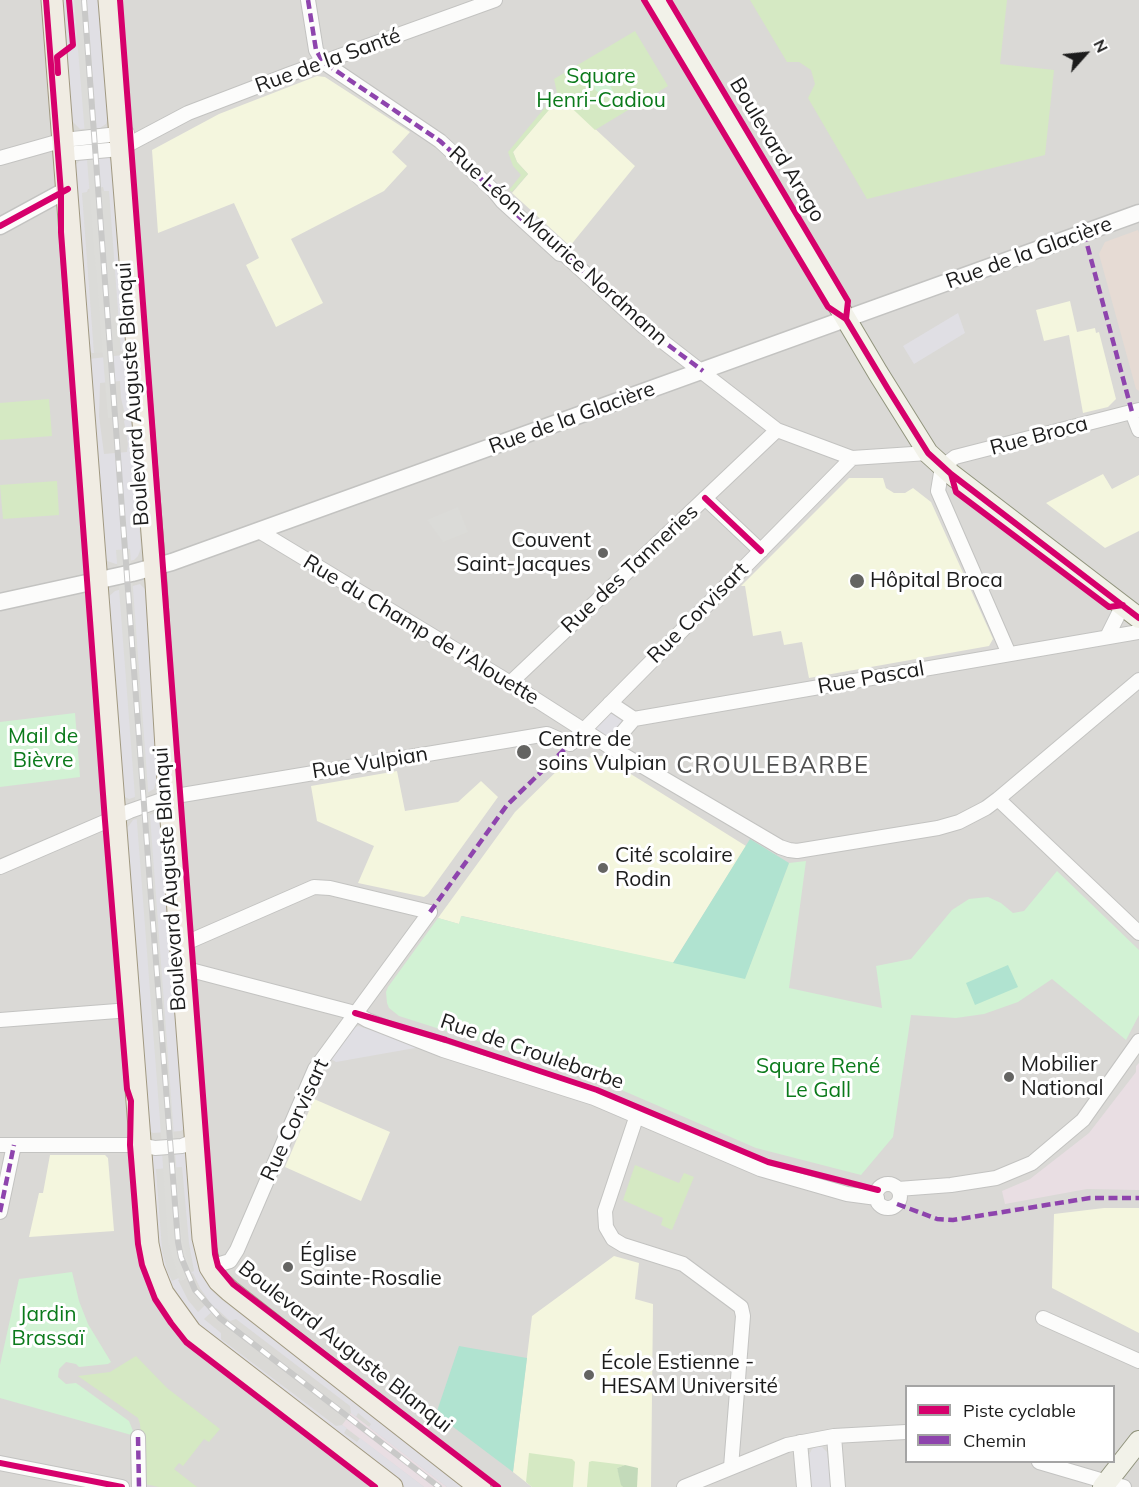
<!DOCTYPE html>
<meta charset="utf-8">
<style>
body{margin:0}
#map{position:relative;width:1139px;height:1487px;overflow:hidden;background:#ebeae5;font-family:Mulish,sans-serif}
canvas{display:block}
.legend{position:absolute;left:905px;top:1385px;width:210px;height:78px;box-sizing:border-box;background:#fff;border:2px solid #a4a4a4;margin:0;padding:8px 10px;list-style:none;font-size:18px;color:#1c1c1c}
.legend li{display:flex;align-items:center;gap:12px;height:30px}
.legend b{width:30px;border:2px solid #a4a4a4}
.north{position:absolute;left:1055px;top:24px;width:60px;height:60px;-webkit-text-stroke:4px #fff;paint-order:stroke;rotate:63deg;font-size:16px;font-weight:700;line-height:24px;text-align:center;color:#1c1c1c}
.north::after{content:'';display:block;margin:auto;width:21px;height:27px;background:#1c1c1c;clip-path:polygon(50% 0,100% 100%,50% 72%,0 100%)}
</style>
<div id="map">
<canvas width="1139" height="1487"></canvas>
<ul class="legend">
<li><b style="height:8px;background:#d6006c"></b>Piste cyclable</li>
<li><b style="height:8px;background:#8e44ad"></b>Chemin</li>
</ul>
<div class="north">N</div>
</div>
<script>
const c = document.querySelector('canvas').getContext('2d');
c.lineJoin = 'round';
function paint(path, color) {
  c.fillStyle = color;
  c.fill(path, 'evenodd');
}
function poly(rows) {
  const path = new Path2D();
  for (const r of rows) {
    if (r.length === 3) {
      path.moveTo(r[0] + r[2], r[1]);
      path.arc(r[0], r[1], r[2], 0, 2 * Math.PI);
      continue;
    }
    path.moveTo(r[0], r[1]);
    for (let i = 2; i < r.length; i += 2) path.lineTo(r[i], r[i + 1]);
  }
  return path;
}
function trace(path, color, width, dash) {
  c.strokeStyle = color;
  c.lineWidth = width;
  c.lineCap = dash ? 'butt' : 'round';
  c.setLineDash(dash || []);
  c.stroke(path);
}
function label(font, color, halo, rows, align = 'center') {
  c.font = font + ' Mulish,sans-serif';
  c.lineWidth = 6;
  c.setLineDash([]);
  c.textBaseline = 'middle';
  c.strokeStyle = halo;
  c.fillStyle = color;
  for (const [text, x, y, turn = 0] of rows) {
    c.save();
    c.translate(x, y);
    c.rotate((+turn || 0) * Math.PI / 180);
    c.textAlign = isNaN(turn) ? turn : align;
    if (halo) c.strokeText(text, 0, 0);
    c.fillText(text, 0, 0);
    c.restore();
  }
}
paint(poly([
 [0,0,1139,0,1139,1487,0,1487],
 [906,1386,1114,1386,1114,1462,906,1462]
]), '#dad9d6');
paint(poly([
 [1139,1063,1139,1190,1087,1189,1005,1204,1002,1191,1030,1179,1089,1133,1136,1072,1136,1066],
 [351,1413,447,1487,424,1487,342,1425]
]), '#e9dee3');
paint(poly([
 [317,76,325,77,410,132,392,152,407,166,384,191,291,239,323,303,276,327,246,265,259,258,234,203,158,233,152,150,219,114],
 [560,96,635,166,570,246,512,193,528,174,517,162,513,152],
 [1070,301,1077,332,1095,328,1096,333,1099,332,1116,399,1108,407,1083,413,1069,335,1044,341,1036,310],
 [1103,474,1112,489,1139,475,1139,531,1105,548,1046,503],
 [849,478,883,478,886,488,894,493,905,493,913,488,931,502,993,639,989,646,809,678,802,642,784,645,781,631,753,636,745,586,741,586],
 [602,756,746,846,673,963,462,916,459,924,438,918,515,812,568,760],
 [397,771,405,811,458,802,481,781,498,797,428,894,424,897,358,883,374,846,317,821,311,786],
 [314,1099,390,1132,361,1201,285,1167],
 [50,1155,105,1155,108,1158,114,1231,29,1237,39,1193,43,1193],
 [1104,1208,1139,1208,1139,1333,1052,1288,1054,1214],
 [614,1256,639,1263,635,1299,653,1304,651,1487,532,1487,513,1472,532,1316]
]), '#f4f6de');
paint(poly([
 [1138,230,1139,233,1139,391,1136,389,1099,254,1105,242]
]), '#e6dbd4');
paint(poly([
 [750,0,1007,0,1000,64,1054,70,1045,155,867,199,808,98,815,84,811,70,799,62,787,62],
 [635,31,668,86,595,130,560,97,513,152,517,162,528,174,512,192,509,190,521,175,513,166,508,152,557,93,554,79],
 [49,399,52,436,0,440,0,403],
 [57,481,59,515,3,519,0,485],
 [635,1165,679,1183,684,1173,694,1177,672,1230,661,1225,663,1218,623,1200],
 [136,1356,167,1388,220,1429,209,1442,204,1439,183,1466,179,1463,174,1469,197,1487,159,1487,145,1484,140,1424,138,1418,78,1376,110,1372],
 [529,1453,572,1459,575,1462,573,1487,532,1487,526,1482],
 [592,1461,625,1465,617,1468,623,1487,587,1487,589,1462]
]), '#d5e9c3');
paint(poly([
 [625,1465,638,1468,637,1487,623,1487,621,1485,617,1468]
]), '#c3daba');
paint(poly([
 [602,73,615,94,611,96,603,96,595,90,594,80],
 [75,713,80,777,0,787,0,722],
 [806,861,789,988,882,1008,876,966,911,959,952,910,969,899,988,897,1001,903,1013,913,1024,911,1057,871,1139,950,1139,1015,1126,1040,1052,979,1018,1002,984,1014,956,1018,911,1015,893,1137,861,1175,756,1148,596,1079,399,1016,389,1008,387,1003,386,992,388,987,438,918,459,924,461,916,745,978,789,863],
 [72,1272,79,1301,88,1324,111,1362,108,1364,79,1367,76,1364,66,1362,59,1369,58,1377,66,1384,76,1383,129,1421,135,1436,0,1398,0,1365,19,1279]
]), '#d2f2d4');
paint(poly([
 [750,839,789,863,745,979,673,963],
 [1008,965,1018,987,975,1005,966,983],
 [459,1346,527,1358,513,1472,436,1414]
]), '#b0e3d0');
paint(poly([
 [109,190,121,351,94,353,82,193],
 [458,507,468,532,443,542,427,520],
 [182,1167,189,1243,194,1271,172,1282,167,1270,162,1249,156,1168]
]), '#dbdbd8');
paint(poly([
 [62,0,100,0,108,116,106,124,100,128,80,129,72,121],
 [105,157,109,158,112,162,126,349,121,351,109,191,104,191,103,187,88,189,87,192,82,193,94,353,92,353,89,350,75,166,80,160],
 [958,313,965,333,914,364,903,346],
 [123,355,127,357,141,548,138,556,134,560,116,564,107,561,104,554,89,359],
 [120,381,121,398,126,419,124,421,128,444,127,452,104,454,99,416,100,383],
 [140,584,145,589,158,775,154,789,147,793,129,799,123,796,108,597,115,591],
 [611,711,626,719,610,741,593,729],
 [156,813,160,814,185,1128,181,1131,153,1133,149,1131,125,831,133,820],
 [358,1026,406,1041,415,1046,415,1048,336,1062,331,1059,352,1029],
 [183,1151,187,1156,197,1261,202,1276,211,1290,222,1300,466,1487,447,1487,369,1427,371,1424,358,1413,356,1417,351,1413,350,1406,236,1319,230,1321,216,1308,204,1319,221,1333,221,1339,336,1426,342,1425,347,1428,344,1433,357,1442,360,1438,424,1487,405,1487,215,1342,189,1318,166,1278,158,1249,151,1156,155,1153],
 [182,1167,189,1243,194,1271,172,1281,167,1270,162,1249,156,1169],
 [193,1273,200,1288,209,1301,198,1312,188,1300,178,1280,183,1280],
 [816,1447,822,1447,827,1452,832,1487,811,1487,809,1455,812,1449]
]), '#e0dfe4');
paint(poly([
 [74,0,87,0,118,417,108,418],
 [130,549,176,1163,182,1240,192,1274,181,1281,179,1280,168,1242,160,1121,116,550]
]), '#dcdcd9');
const minor = poly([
 [308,0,316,50,323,62,440,141,494,191,502,201,560,254,565,255,644,327,777,430,852,458,928,453],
 [65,154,120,149,188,113,290,74,495,0],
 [0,158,64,140,127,133],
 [1132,412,1139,430],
 [705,498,761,551],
 [259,531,499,676,610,747,780,847,789,850,797,851,938,828,959,822,986,808,998,799,1139,680],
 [1107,637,1123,605],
 [1009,654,938,491,942,467,955,457,1139,410],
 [509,684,777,430],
 [610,703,634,719],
 [634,719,1139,632],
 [610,747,634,719],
 [998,799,1139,933],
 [0,867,130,811,170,797,547,734,570,744,852,458],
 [181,945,314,887,330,888,430,912,315,1069,237,1250,230,1261,210,1267],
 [183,968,355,1013,367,1020,443,1050,594,1098,760,1169,847,1194,877,1198],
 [0,1020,130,1010],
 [637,1115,605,1211,606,1227,613,1239,623,1245,683,1264,741,1307,743,1316,731,1467],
 [0,1145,141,1145,155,1148,182,1146,196,1140],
 [888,1196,12],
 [898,1189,951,1185,996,1178,1032,1163,1083,1120,1139,1041],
 [0,1212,14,1145],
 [1043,1318,1139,1361],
 [834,1436,838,1487],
 [138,1437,139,1487],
 [800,1442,804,1487],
 [1039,1462,1124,1487],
 [0,1463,122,1487],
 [684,1487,787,1445,834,1436,906,1432]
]);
const tertiary = poly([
 [0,226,68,189],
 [0,602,132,573,172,562,1139,213]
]);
const secondary = poly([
 [657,0,878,373,928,453,951,474,1139,618],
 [1103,1487,1139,1441]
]);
const primary = poly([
 [52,0,148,1244,153,1268,163,1293,191,1332,392,1487],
 [109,0,156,583,168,781,203,1238,210,1267,219,1281,230,1291,480,1487]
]);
trace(minor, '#c3c3c1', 16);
trace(tertiary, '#c3c3c1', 19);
trace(secondary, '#91947d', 22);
trace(primary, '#a19981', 23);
trace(minor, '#fcfcfb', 14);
trace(tertiary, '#fcfcfb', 16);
trace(secondary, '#f2f2e9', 20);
trace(primary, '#f0ece3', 21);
const rail = poly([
 [84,0,150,885,178,1242,181,1257,195,1290,220,1318,439,1487]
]);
trace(rail, '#c9c9c8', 6);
trace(rail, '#fff', 4, [11]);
trace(poly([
 [308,0,316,50,323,62,440,141,494,191,502,201,560,254,565,255,644,327,703,371],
 [1084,233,1132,412],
 [430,912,507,805,570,744],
 [897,1204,937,1219,953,1220,1090,1198,1139,1198],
 [0,1212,14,1145],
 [138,1437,139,1487]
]), '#8e44ad', 4.5, [9, 4.5]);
trace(poly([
 [46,0,61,193,61,232,105,821,127,1089,131,1101,130,1145,138,1244,142,1265,155,1299,171,1323,186,1342,375,1487],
 [120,0,215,1254,218,1266,233,1284,498,1487],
 [644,0,828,307,846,319,888,389,928,453,951,474,1139,618],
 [669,0,848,301,846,319],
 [58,73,57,57,73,45,69,0],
 [0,226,68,189],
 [951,474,956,492,1109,607,1123,605],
 [705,498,761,551],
 [355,1013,446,1040,597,1090,768,1162,878,1190],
 [0,1463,122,1487]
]), '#d6006c', 6);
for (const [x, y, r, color] of [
 [603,553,6,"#646462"],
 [857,581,8,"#646462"],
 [524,752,8,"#646462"],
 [603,868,6,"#646462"],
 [1009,1077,6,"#646462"],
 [288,1267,6,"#646462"],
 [589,1375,6,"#646462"]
]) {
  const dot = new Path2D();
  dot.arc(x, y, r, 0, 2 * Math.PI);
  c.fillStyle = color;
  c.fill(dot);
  trace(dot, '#fff', 2);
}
label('21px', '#1c1c1c', '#fff', [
 ["Rue de la Santé",328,61,-20],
 ["Boulevard Arago",777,150,59],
 ["Rue Léon-Maurice Nordmann",558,246,42],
 ["Rue de la Glacière",1029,253,-20],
 ["Boulevard Auguste Blanqui",133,394,-94],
 ["Rue de la Glacière",572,418,-20],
 ["Rue Broca",1039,436,-15],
 ["Rue des Tanneries",630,569,-43],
 ["Rue Corvisart",698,613,-45],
 ["Rue du Champ de l'Alouette",421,630,31],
 ["Rue Pascal",871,678,-10],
 ["Rue Vulpian",370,763,-9],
 ["Boulevard Auguste Blanqui",170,879,-94],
 ["Rue de Croulebarbe",532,1052,19],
 ["Rue Corvisart",295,1120,-65],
 ["Boulevard Auguste Blanqui",345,1347,38]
]);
label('21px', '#0b7a1b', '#fff', [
 ["Square",601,77],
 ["Henri-Cadiou",601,101],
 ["Mail de",43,737],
 ["Bièvre",43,761],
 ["Square René",818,1067],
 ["Le Gall",818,1091],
 ["Jardin",48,1315],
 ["Brassaï",48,1339]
]);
label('21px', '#1c1c1c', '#fff', [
 ["Couvent",591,541,"right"],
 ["Saint-Jacques",591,565,"right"],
 ["Hôpital Broca",870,581],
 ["Centre de",538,740],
 ["soins Vulpian",538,764],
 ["Cité scolaire",615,856],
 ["Rodin",615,880],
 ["Mobilier",1021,1065],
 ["National",1021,1089],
 ["Église",300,1255],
 ["Sainte-Rosalie",300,1279],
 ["École Estienne -",601,1363],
 ["HESAM Université",601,1387]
], 'left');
c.letterSpacing = '1.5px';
label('24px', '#4f4f4f', '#fff', [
 ["CROULEBARBE",773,766]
]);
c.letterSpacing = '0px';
</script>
